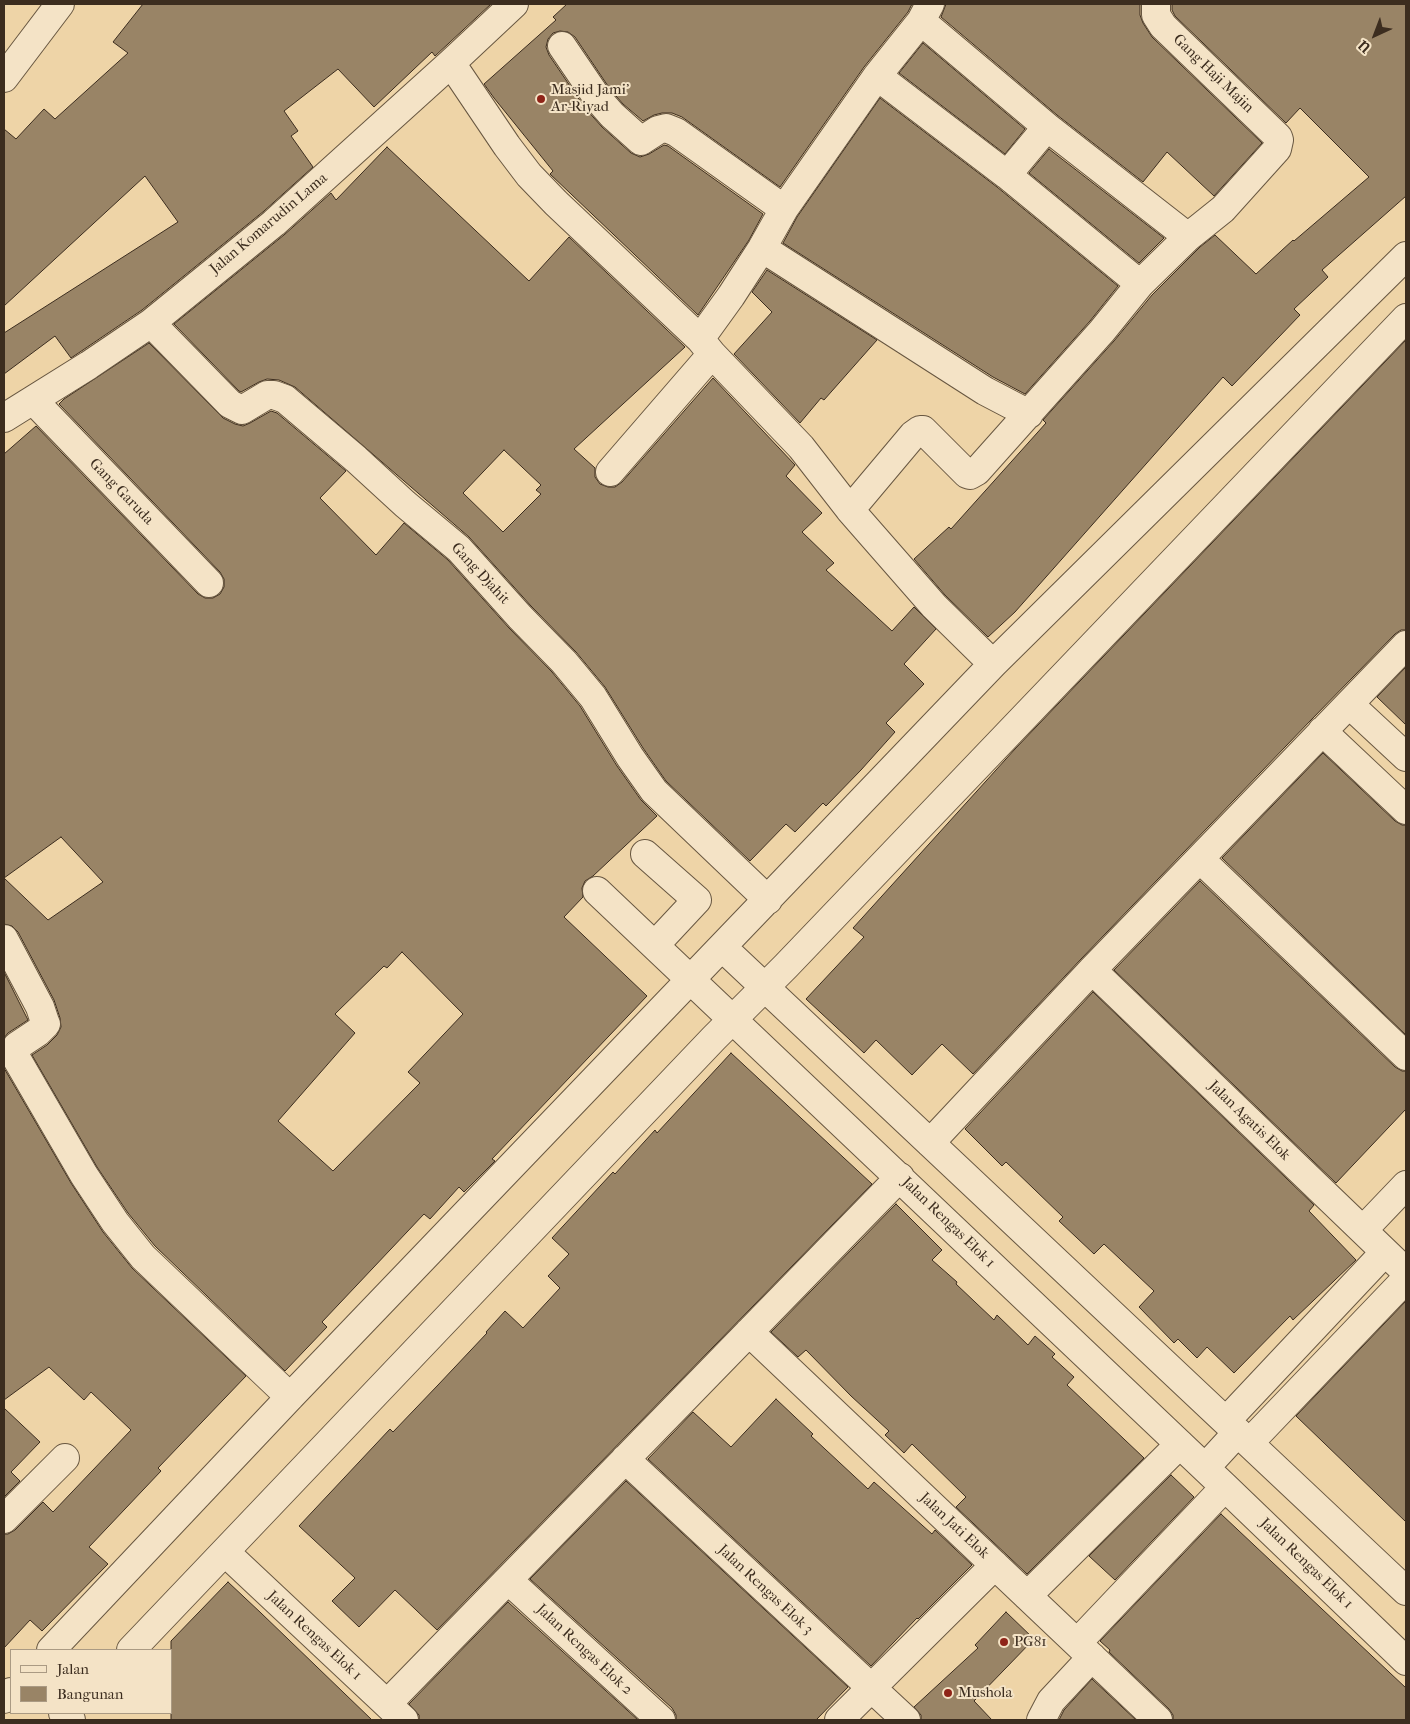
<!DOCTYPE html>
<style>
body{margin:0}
#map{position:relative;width:1410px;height:1724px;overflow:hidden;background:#eed4a7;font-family:"IM FELL French Canon",serif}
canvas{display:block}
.frame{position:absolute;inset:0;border:5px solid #3c2d1f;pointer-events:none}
.legend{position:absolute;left:10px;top:1649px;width:162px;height:65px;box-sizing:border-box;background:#f4e3c6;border:1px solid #aa9a83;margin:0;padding:6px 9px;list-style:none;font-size:15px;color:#3c2d1f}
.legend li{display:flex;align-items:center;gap:10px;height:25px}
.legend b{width:25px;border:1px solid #aa9a83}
.north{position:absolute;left:1350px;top:10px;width:50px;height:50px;-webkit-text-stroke:4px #f4e3c6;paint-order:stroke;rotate:223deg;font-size:14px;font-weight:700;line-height:20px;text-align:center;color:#3c2d1f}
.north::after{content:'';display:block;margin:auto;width:18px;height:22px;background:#3c2d1f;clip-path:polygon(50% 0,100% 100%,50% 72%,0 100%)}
</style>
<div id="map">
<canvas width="1410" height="1724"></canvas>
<div class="frame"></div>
<ul class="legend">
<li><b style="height:6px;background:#f4e3c6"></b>Jalan</li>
<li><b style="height:14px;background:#998466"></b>Bangunan</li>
</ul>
<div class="north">U</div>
</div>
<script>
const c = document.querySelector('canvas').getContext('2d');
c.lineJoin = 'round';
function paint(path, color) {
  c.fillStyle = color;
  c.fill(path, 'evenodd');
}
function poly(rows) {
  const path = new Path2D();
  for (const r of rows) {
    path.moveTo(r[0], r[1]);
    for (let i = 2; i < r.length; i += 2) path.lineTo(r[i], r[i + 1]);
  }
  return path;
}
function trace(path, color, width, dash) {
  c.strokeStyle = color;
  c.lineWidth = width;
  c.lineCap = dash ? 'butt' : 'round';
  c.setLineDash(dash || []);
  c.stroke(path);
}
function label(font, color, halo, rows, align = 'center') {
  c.font = font + ' "IM FELL French Canon",serif';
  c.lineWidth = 4;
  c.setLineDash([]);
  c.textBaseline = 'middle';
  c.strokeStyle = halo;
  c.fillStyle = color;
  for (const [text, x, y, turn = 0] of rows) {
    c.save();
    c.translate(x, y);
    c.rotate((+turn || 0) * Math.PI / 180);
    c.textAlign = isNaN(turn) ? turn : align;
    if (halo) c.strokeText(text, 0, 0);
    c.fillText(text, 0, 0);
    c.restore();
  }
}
const building = poly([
 [143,4,491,4,435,56,432,52,374,107,338,69,284,111,298,131,291,136,313,167,264,211,142,310,80,352,71,358,55,336,4,374,4,333,178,222,145,176,4,306,4,129,16,139,44,109,55,119,128,53,113,42,143,4],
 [567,4,912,4,908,12,864,67,780,187,682,117,672,113,662,113,654,115,643,121,623,104,610,89,575,37,568,32,560,31,553,33,548,39,546,47,549,55,585,108,602,127,631,153,640,157,649,154,664,145,668,146,763,214,749,240,698,315,550,174,553,171,494,98,484,84,556,20,553,17,567,4],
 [946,4,1140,4,1140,15,1143,23,1152,37,1262,143,1214,196,1167,152,1143,182,1057,115,941,17,946,4],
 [1172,4,1406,4,1406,196,1322,270,1328,277,1294,309,1300,315,1232,386,1223,377,1015,612,988,637,945,595,914,559,949,527,951,529,1046,423,1043,420,1114,341,1152,295,1200,247,1215,235,1256,274,1293,240,1294,241,1369,177,1300,108,1286,123,1175,16,1172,10,1172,4],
 [923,43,1025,129,1005,154,899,73,923,43],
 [880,98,997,187,1118,286,1090,321,1025,394,993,377,783,243,797,217,880,98],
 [387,147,529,281,569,237,685,347,574,449,595,468,595,477,600,484,608,487,615,487,622,482,713,378,795,465,786,476,822,513,802,532,834,563,826,570,892,631,914,607,936,629,904,664,924,684,886,723,895,732,861,770,826,806,823,803,795,832,786,824,750,861,666,781,643,748,605,687,576,652,531,606,469,537,295,387,279,380,267,379,259,382,241,392,239,391,174,324,284,235,331,193,336,200,387,147],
 [504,450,541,485,536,490,541,494,503,532,463,493,504,450],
 [1049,149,1164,238,1139,263,1029,173,1049,149],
 [767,270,877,340,824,400,821,398,800,423,734,354,772,312,752,292,767,270],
 [1406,340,1406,630,1401,630,1395,634,1311,720,1081,959,973,1074,942,1044,912,1075,876,1040,864,1053,806,999,864,937,853,928,1015,749,1406,340],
 [149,343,223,418,235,424,243,426,250,423,271,411,277,413,346,471,320,498,376,555,404,523,448,560,509,628,552,672,580,706,617,766,641,800,657,816,593,876,585,881,582,888,583,897,564,917,647,996,492,1159,495,1161,464,1192,459,1187,430,1219,424,1214,322,1322,327,1327,285,1371,155,1246,128,1213,97,1167,32,1055,47,1045,57,1035,61,1027,60,1018,54,1000,18,932,12,926,4,924,4,454,36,426,198,594,205,598,213,598,220,594,224,587,224,579,220,572,59,404,64,399,149,343],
 [61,837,103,882,48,920,4,878,61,837],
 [402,952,463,1014,408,1072,420,1083,333,1171,278,1121,355,1033,335,1014,384,966,387,968,402,952],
 [1406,667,1406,725,1377,697,1406,667],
 [1323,753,1395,821,1402,825,1406,825,1406,1035,1222,858,1323,753],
 [1200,881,1395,1067,1402,1071,1406,1071,1406,1109,1336,1183,1114,970,1200,881],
 [4,972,28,1020,8,1033,4,1038,4,972],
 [1093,992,1314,1205,1309,1211,1356,1260,1293,1320,1290,1316,1234,1373,1207,1347,1197,1358,1178,1339,1174,1343,1139,1307,1154,1291,1104,1244,1094,1254,1059,1221,1063,1217,1006,1162,1002,1166,965,1129,1093,992],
 [731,1053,872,1184,437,1630,395,1590,359,1627,332,1601,355,1578,299,1526,390,1429,393,1432,438,1385,487,1333,486,1332,505,1311,523,1328,560,1288,548,1276,569,1254,552,1238,613,1172,615,1174,655,1130,657,1133,731,1053],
 [4,1068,71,1183,103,1232,132,1268,246,1376,158,1468,161,1471,89,1547,108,1564,42,1631,30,1620,4,1648,4,1534,8,1534,15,1530,43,1502,53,1512,131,1430,91,1392,84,1400,49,1367,4,1400,4,1068],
 [896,1204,942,1250,932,1260,957,1282,956,1284,994,1320,997,1315,1028,1345,1035,1336,1055,1354,1052,1357,1074,1377,1067,1385,1144,1458,1027,1574,956,1507,966,1497,912,1444,904,1453,885,1435,889,1431,851,1396,806,1350,798,1357,771,1332,896,1204],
 [1406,1301,1406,1522,1296,1416,1406,1301],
 [776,1399,813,1434,811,1436,868,1489,874,1482,932,1534,935,1530,972,1565,918,1619,917,1618,871,1666,648,1459,693,1412,731,1447,776,1399],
 [4,1408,40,1442,11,1472,20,1481,4,1497,4,1408],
 [1171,1475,1194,1497,1115,1580,1089,1556,1171,1475],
 [626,1481,848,1687,816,1720,676,1720,676,1715,672,1708,530,1579,626,1481],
 [1221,1514,1406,1688,1406,1720,1173,1720,1173,1715,1169,1709,1109,1652,1110,1650,1100,1641,1221,1514],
 [228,1582,261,1613,372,1720,171,1720,171,1641,228,1582],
 [508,1602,638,1720,419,1720,419,1715,409,1704,508,1602],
 [1006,1612,1034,1639,974,1701,992,1720,921,1720,921,1715,914,1707,978,1648,975,1645,1006,1612],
 [1092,1679,1136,1720,1059,1720,1064,1710,1092,1679]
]);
paint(building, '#998466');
trace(building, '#3c2d1f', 1);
const minor = poly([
 [930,4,921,21,877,76,784,209,762,248,731,296,700,339,712,354,801,447,850,510,934,606,993,664],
 [921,21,1047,127,1188,237],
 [562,46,598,99,612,115,641,141,658,130,666,128,676,132,784,209],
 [451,63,507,146,529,175,556,203,700,339],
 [877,76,1007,175,1140,284],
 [4,78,60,4],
 [1007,175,1047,127],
 [762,248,985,391,1029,414],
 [151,323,230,404,242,410,267,395,274,395,285,399,356,459,405,504,459,549,520,617,564,662,593,697,630,757,654,791,768,900],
 [33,400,209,583],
 [4,418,89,365,151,323,274,223,451,63,514,4],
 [610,472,712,354],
 [850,510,913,435,920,430,923,430,967,474,970,475,977,471,1102,331,1140,284,1188,237,1223,209,1277,149,1279,140,1278,137,1163,26,1156,15,1156,4],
 [1349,704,1406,757],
 [1322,731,1406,810],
 [645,854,697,900,655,945],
 [1200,859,1406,1056],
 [597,891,1225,1487,1406,1661],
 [4,939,40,1007,45,1022,46,1024,38,1032,17,1046,14,1052,15,1056,84,1175,115,1222,143,1257,290,1397],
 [722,947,1406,1591],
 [1092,970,1406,1272],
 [930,1143,1092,970,1406,645],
 [1363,1230,1406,1185],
 [749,1332,1158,1720],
 [1226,1421,1385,1252],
 [1249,1443,1406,1279],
 [625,1459,906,1720],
 [1205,1468,1238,1432],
 [4,1519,65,1458],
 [225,1552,404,1720],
 [508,1580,661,1720],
 [1027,1596,1180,1444],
 [1077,1643,1225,1487],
 [51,1650,290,1397,993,664,1406,256],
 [131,1650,714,1038,786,966,1406,318],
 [4,1699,11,1692],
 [387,1704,900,1177],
 [63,1713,71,1720],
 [839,1720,995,1565],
 [1041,1720,1051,1701,1092,1657]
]);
trace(minor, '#685741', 30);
trace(minor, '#f4e3c6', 28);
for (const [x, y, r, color] of [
 [541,99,5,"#8f2418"],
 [1004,1642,5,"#8f2418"],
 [948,1693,5,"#8f2418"]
]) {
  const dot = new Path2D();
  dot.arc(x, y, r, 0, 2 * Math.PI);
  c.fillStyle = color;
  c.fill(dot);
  trace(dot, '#f4e3c6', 2);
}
label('15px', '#3c2d1f', '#f4e3c6', [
 ["Gang Haji Majin",1213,74,44],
 ["Jalan Komarudin Lama",269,224,-40],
 ["Gang Garuda",121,492,46],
 ["Gang Djahit",480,574,47],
 ["Jalan Agatis Elok",1249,1121,44],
 ["Jalan Rengas Elok 1",948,1223,44],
 ["Jalan Jati Elok",954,1526,43],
 ["Jalan Rengas Elok 1",1306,1564,44],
 ["Jalan Rengas Elok 3",765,1590,43],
 ["Jalan Rengas Elok 1",314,1636,43],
 ["Jalan Rengas Elok 2",584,1650,43]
]);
label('15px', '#3c2d1f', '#f4e3c6', [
 ["Masjid Jami'",551,90],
 ["Ar-Riyad",551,107],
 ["PG81",1014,1642],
 ["Mushola",958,1693]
], 'left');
</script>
